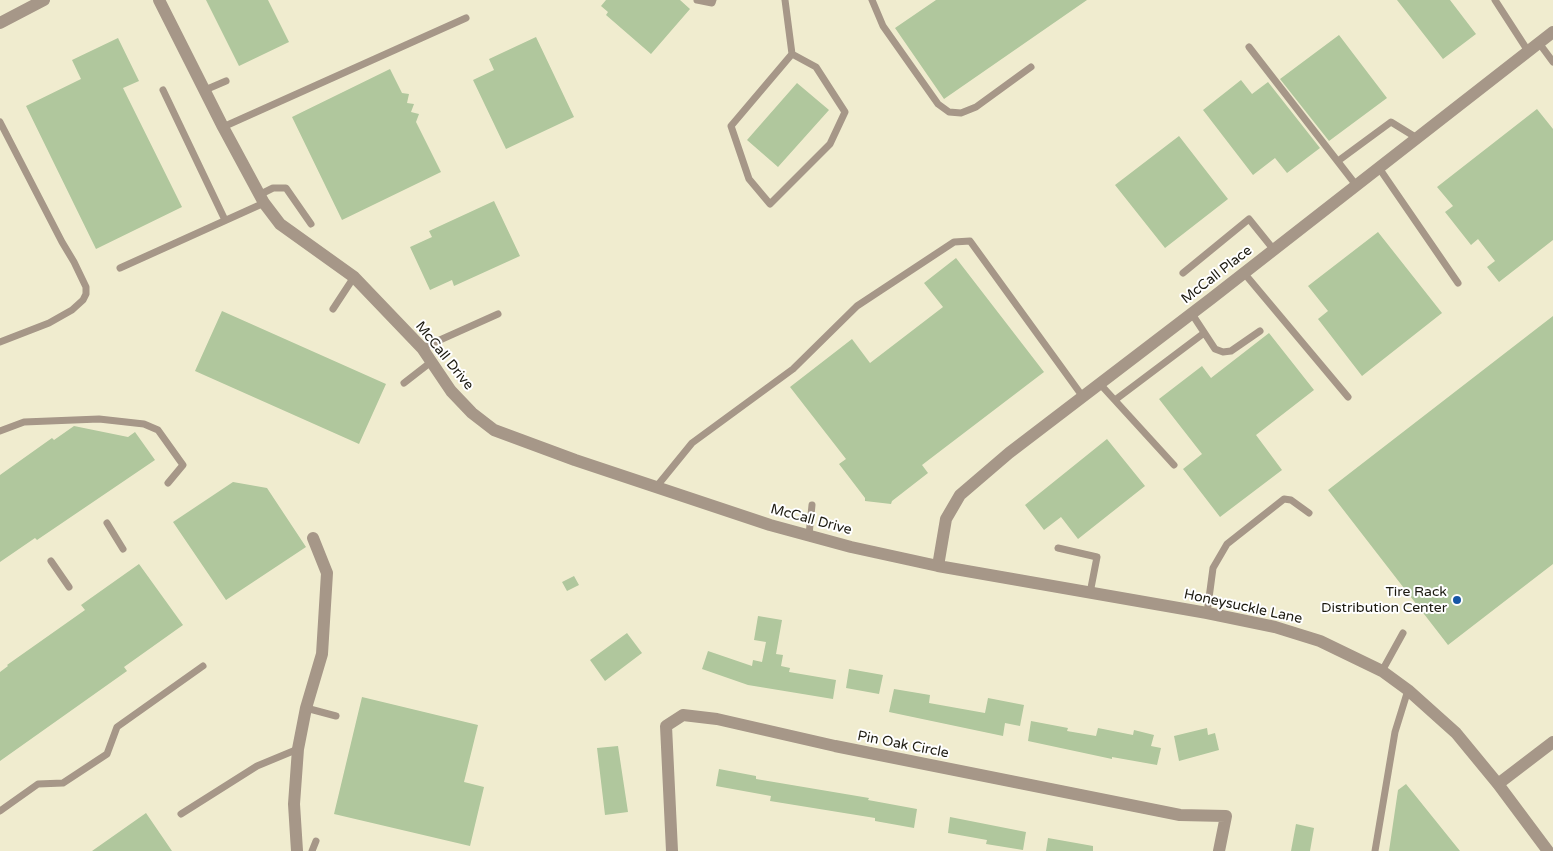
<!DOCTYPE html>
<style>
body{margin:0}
canvas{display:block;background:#f0eccf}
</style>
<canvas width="1553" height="851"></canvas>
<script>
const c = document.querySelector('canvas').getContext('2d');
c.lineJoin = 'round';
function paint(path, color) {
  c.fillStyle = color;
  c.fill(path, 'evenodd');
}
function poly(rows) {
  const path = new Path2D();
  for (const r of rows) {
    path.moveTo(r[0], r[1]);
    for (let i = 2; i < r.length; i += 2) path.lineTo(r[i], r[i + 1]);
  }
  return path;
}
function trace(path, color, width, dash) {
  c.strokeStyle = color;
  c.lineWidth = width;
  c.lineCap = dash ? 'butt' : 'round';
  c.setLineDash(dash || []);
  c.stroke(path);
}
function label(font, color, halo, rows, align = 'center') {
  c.font = font + ' "Varela Round",sans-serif';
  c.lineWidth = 4;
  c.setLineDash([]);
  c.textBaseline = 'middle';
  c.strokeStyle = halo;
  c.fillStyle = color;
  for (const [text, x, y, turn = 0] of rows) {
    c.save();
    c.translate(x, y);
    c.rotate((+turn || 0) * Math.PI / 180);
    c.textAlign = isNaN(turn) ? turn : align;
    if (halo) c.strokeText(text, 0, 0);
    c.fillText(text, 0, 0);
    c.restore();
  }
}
paint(poly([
 [206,0,268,0,289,42,239,66],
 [606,0,680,0,690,9,651,54,606,15,608,12,601,6],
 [936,0,1087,0,944,99,895,28],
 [1397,0,1450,0,1476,34,1443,59],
 [1339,35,1387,98,1329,141,1280,79],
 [536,37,574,117,506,149,473,80,494,70,489,59],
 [118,38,139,81,123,88,182,207,96,249,26,106,81,79,72,60],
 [390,69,402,93,409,94,407,103,414,104,411,112,419,114,416,122,441,172,342,220,292,117],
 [1241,80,1252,94,1268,82,1320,148,1287,173,1275,158,1253,175,1203,110],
 [797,83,829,110,778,167,747,140],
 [1537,109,1553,129,1553,240,1499,282,1487,267,1495,261,1478,239,1471,245,1445,212,1453,206,1437,187],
 [1179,136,1228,199,1165,248,1115,185],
 [494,201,520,256,454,286,452,280,430,290,410,247,432,237,429,231],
 [1378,232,1442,313,1362,376,1318,319,1328,311,1308,286],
 [956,258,1044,372,922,465,928,473,892,501,891,504,865,501,865,498,839,464,846,459,790,387,852,339,870,363,943,307,924,283],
 [222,311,386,384,359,444,195,371],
 [1553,316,1553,564,1448,645,1328,490],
 [1269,333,1314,390,1256,435,1282,470,1220,517,1183,469,1202,454,1159,399,1202,366,1211,378],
 [74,426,128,437,135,432,155,460,37,540,35,538,0,562,0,475,52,438,54,440],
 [1107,439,1145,486,1078,539,1061,517,1044,530,1025,505],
 [233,482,267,488,306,547,226,600,173,522],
 [139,564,183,625,124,667,127,671,0,761,0,672,8,666,7,665,85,610,81,605],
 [574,576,579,585,567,591,562,582],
 [758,616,782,620,776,654,783,655,781,666,790,668,789,672,836,680,833,699,748,685,702,669,708,651,752,666,753,660,762,662,766,642,754,640],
 [627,633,642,653,605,681,590,660],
 [849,669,883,675,879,694,846,688],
 [894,689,930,695,929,703,985,713,988,698,1024,705,1020,726,1005,723,1003,736,889,712],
 [362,697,478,725,464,782,484,787,470,846,334,814],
 [1031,721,1068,728,1067,731,1096,736,1098,728,1133,735,1134,730,1154,735,1151,746,1161,748,1157,765,1112,757,1112,759,1028,741],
 [1207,728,1208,735,1215,733,1219,750,1179,761,1174,736],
 [618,746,628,812,605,815,597,748],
 [719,769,756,776,756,779,869,798,868,800,917,809,914,828,875,821,875,818,770,801,771,796,716,786],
 [1406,784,1460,851,1389,851,1398,790],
 [146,813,172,851,92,851],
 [950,817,1026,832,1023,850,986,844,987,840,948,833],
 [1296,824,1314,828,1310,851,1291,851],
 [1048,838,1093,846,1093,851,1046,851]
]), '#b0c79d');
trace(poly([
 [697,0,712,3,713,0],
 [785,0,792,54,731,126,749,179,770,204,830,144,845,112,816,67,792,54],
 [872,0,883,26,938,104,949,112,961,113,976,107,1031,67],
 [1495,0,1528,51],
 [1539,43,1553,62],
 [1249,47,1356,185],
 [163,90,225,220],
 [205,90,226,81],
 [0,122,62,242,74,262,86,287,86,294,83,300,72,310,49,323,0,342],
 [223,127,466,18],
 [1338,161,1391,122,1417,138],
 [1379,168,1458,283],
 [259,195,273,188,286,188,311,224],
 [120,268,264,203],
 [1183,273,1249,219,1274,250],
 [1244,273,1348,397],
 [333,309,354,277],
 [1192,314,1215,349,1223,352,1231,351,1260,331],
 [422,348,498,314],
 [404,383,431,362],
 [1100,384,1174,465],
 [1115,400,1204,333],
 [0,431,24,422,99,419,144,424,158,430,183,465,168,483],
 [657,486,692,443,793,369,857,306,954,242,970,241,1083,397],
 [107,523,123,549],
 [809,535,812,505],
 [1058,548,1097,557,1090,593],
 [51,561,69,587],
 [1207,613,1213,568,1227,544,1284,499,1291,500,1309,513],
 [1382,671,1403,633],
 [306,708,336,716],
 [0,811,38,784,63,783,107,754,117,727,203,666],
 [181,814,257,766,298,749],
 [312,851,316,841],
 [1375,851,1395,732,1408,690]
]), '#a69788', 7);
trace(poly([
 [159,0,223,127,264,203,280,224,354,277,422,348,451,391,472,413,494,430,575,460,770,525,851,547,938,566,1207,613,1275,627,1320,641,1382,671,1408,690,1456,733,1498,784,1548,851],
 [0,23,44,0],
 [938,566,946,519,960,495,1009,453,1212,298,1553,32],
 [1498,784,1553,742],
 [297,851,294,804,298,749,306,708,322,654,327,573,313,538],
 [672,851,666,726,683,715,717,719,835,746,1180,815,1226,816,1219,851]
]), '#a69788', 12);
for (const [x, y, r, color] of [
 [1457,600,5,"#1556a6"]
]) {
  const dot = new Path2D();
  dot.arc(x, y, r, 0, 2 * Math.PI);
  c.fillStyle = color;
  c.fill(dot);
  trace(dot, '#fff', 2);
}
label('14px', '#1c1a10', '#fff', [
 ["McCall Place",1217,275,-38],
 ["McCall Drive",444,356,51],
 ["McCall Drive",811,520,15],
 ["Honeysuckle Lane",1243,607,12],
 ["Pin Oak Circle",903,745,11]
]);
label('14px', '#1c1a10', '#fff', [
 ["Tire Rack",1447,592],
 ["Distribution Center",1447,608]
], 'right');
</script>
